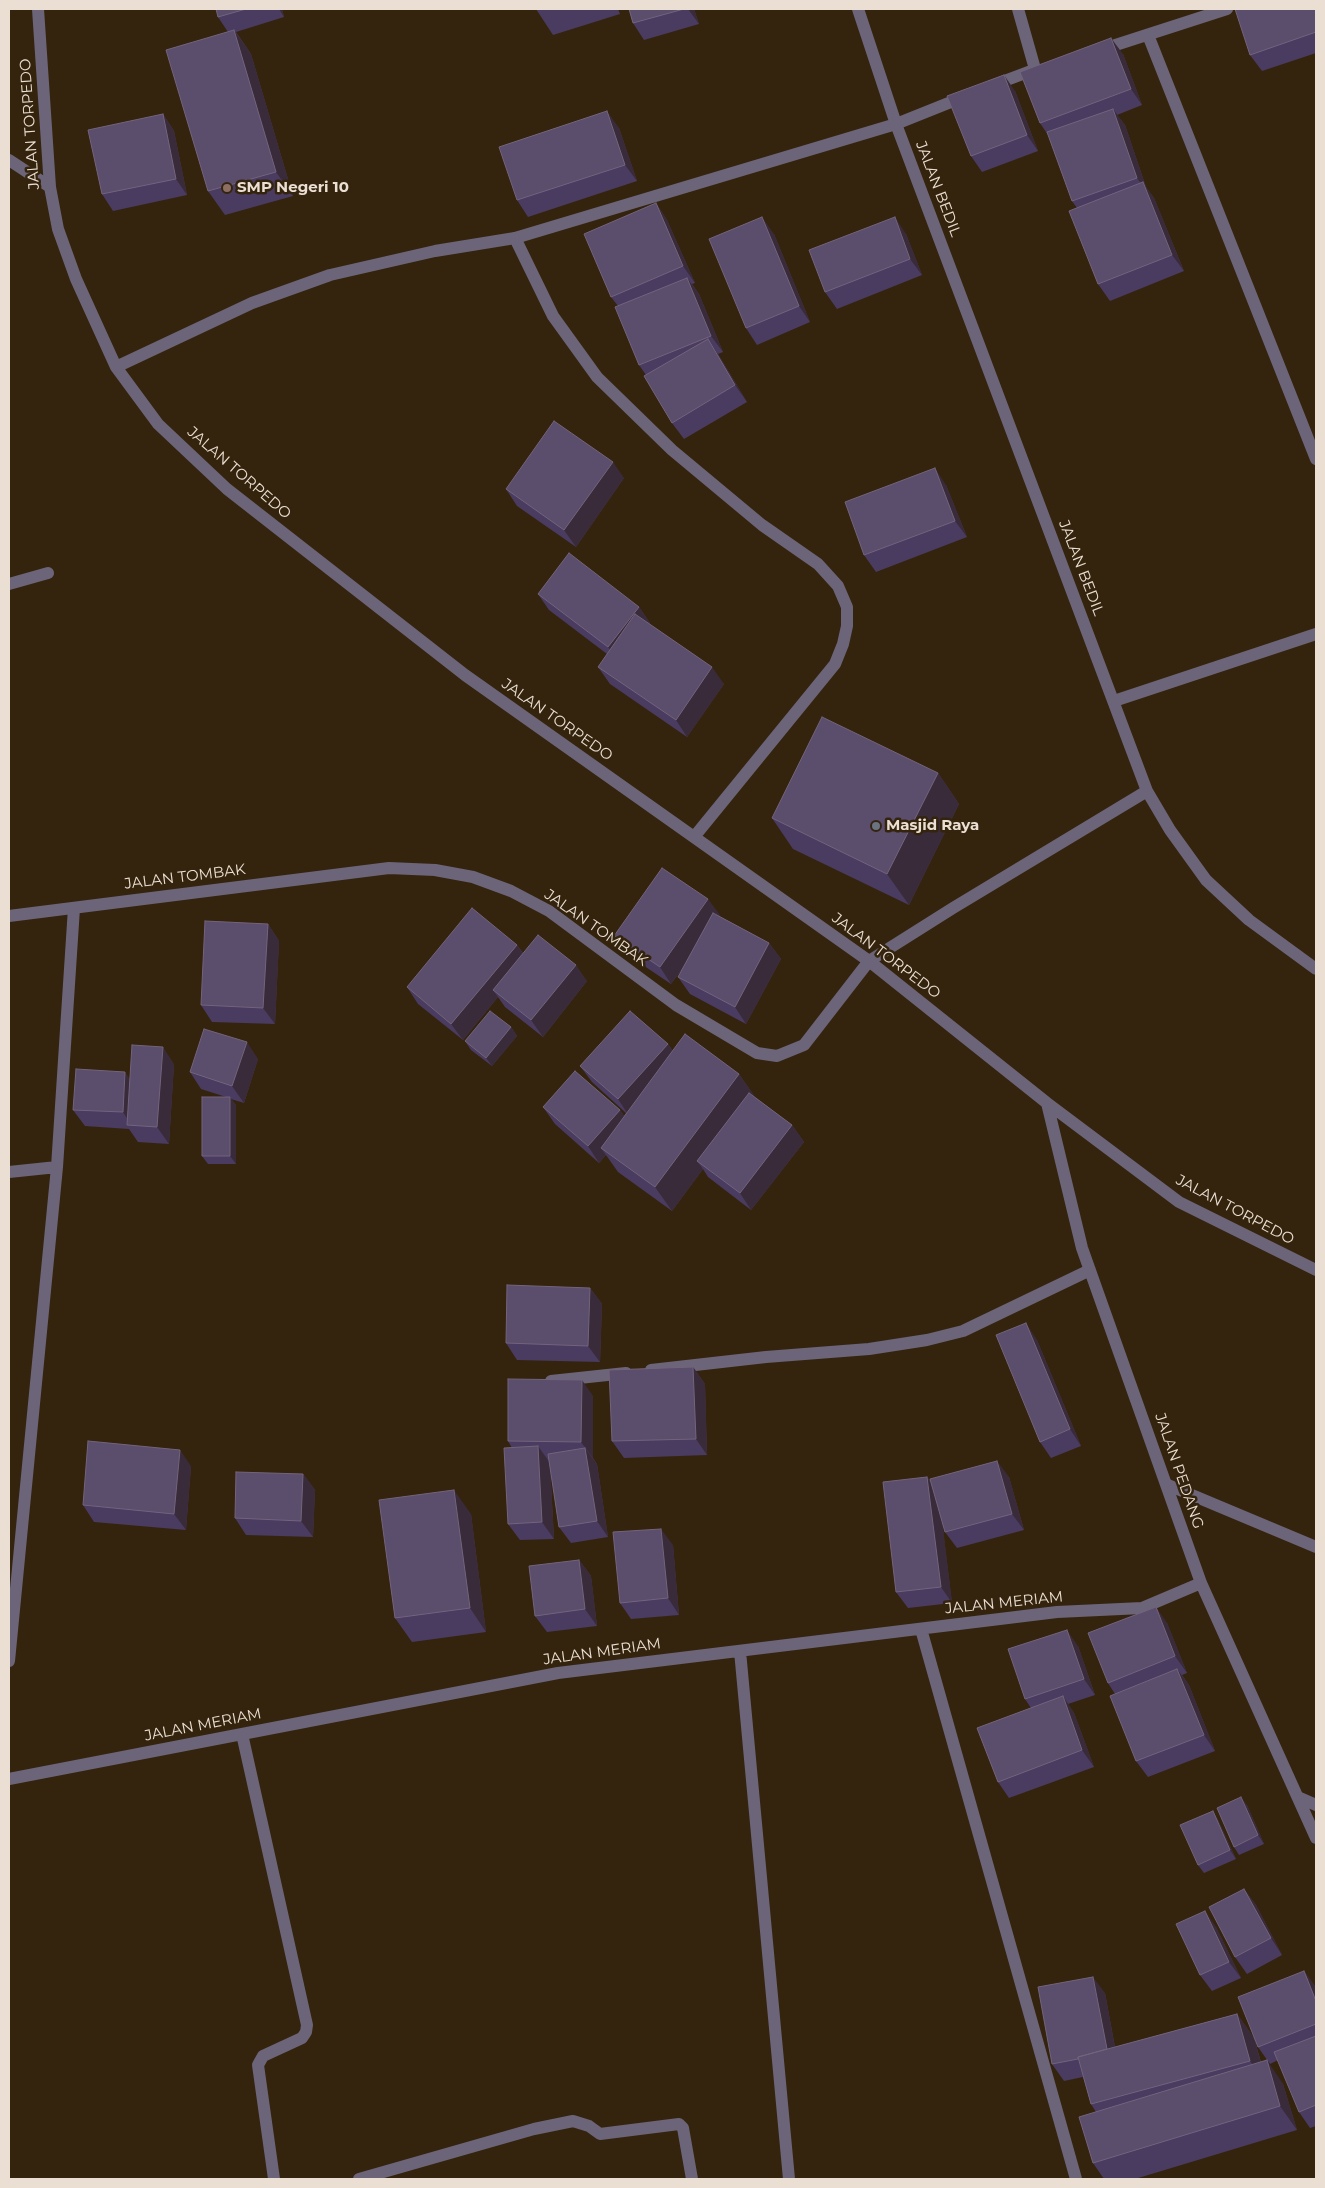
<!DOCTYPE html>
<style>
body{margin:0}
#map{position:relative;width:1325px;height:2188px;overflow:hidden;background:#34240e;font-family:Montserrat,sans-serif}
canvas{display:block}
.frame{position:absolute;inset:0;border:10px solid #eadfd2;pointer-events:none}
</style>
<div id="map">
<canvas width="1325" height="2188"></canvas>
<div class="frame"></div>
</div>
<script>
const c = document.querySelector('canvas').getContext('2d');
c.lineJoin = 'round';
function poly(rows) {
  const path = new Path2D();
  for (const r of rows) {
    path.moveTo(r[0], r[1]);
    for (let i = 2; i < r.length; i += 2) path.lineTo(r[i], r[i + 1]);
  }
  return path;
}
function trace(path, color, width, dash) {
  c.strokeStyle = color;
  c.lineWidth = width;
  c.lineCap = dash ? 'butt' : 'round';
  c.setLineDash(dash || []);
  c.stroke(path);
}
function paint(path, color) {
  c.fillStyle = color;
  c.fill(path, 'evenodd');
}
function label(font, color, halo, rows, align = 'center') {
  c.font = font + ' Montserrat,sans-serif';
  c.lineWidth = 5;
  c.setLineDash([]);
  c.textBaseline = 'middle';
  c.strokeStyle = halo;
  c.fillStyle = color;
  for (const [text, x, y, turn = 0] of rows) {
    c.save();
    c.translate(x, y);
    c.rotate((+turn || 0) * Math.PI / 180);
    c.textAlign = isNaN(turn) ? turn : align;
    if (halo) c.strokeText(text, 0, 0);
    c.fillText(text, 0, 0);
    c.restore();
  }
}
trace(poly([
 [38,9,50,187,58,229,76,279,116,367,158,424,227,489,465,675,869,961,1047,1103,1179,1202,1316,1270],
 [858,9,896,124,1147,791,1170,830,1206,880,1249,920,1316,969],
 [1018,9,1035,69],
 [1148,35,1316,459],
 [1100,50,1227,9],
 [991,86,1036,69],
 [9,160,50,187],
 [515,238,553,316,597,377,672,450,762,525,818,564,838,586,847,607,847,626,843,644,835,664,694,837],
 [116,367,252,303,330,275,435,251,515,238,896,124,966,96],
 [9,584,48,573],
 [1114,701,1316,634],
 [9,916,389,868,435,870,473,877,511,891,549,911,676,1005,757,1053,777,1056,804,1045,869,961,953,908,1147,791],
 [1047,1103,1082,1248,1201,1583,1316,1838],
 [9,1172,57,1167],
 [651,1370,766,1357,869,1349,927,1340,963,1331,1090,1270],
 [551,1381,626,1373],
 [1168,1485,1316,1547],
 [921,1629,1076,2179],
 [740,1651,789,2179],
 [9,1661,57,1167,74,908],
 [242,1734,307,2025,306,2032,302,2038,263,2056,258,2065,274,2179],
 [9,1779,558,1673,1057,1612,1142,1608,1201,1583],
 [1300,1798,1316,1805],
 [359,2179,534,2129,573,2121,589,2126,600,2134,679,2124,683,2128,692,2179]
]), '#6c6579', 12);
paint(poly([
 [216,9,282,9,284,17,236,32,251,54,293,196,225,215,208,191,228,32,218,17],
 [536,9,618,9,620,14,553,35],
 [629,9,694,9,699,24,644,40,633,23],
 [1316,9,1316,53,1262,71,1250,55],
 [1123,54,1142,105,1117,115,1125,125,1146,187,1154,198,1184,271,1110,301,1098,284,1077,208,1072,201,1048,135,1040,123],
 [1015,91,1038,151,982,172,971,156],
 [163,114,174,131,187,195,113,211,102,194],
 [619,128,637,181,528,217,517,200],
 [656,203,667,220,695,283,692,284,699,294,723,352,718,354,747,402,684,439,672,423,646,375,639,365,618,306,611,297],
 [774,234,810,322,757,345,746,328],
 [906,234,922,275,837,309,825,292],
 [624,478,576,547,517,506,506,489],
 [946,485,967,537,876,572,864,555],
 [538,594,639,607,650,623,649,624,724,684,687,737,610,684,598,667,607,654,549,610],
 [938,773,959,804,909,905,793,849,772,818],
 [720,915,719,916,769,943,781,959,746,1024,690,994,678,977,685,965,671,984,625,953,614,936],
 [268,924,279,941,275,1024,212,1022,201,1005],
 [517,945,523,953,587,981,543,1037,505,1007,498,997,463,1040,418,1004,407,987],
 [511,1027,517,1036,492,1066,471,1050,465,1041],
 [668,1044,673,1051,739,1074,755,1097,792,1125,804,1142,751,1210,708,1177,703,1169,672,1211,618,1172,606,1155,599,1163,555,1124,543,1107,620,1110,624,1116,626,1113,592,1082,580,1066],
 [258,1059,244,1103,231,1099,236,1105,236,1164,208,1164,202,1156,226,1097,201,1089,190,1072],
 [174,1064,169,1144,138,1142,129,1129,85,1126,73,1110,130,1079],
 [590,1288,602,1304,600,1362,517,1360,506,1343],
 [1037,1340,1081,1446,1051,1458,1040,1442],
 [693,1367,705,1384,707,1455,624,1458,612,1441],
 [593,1396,593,1458,597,1464,608,1537,571,1543,559,1527,550,1466,554,1539,520,1540,508,1524,512,1448,508,1441],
 [191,1466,186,1530,94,1522,83,1505],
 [303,1474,315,1490,313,1537,246,1535,235,1518],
 [927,1477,931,1482,1009,1477,1024,1530,957,1548,945,1532,942,1522,952,1603,908,1608,896,1592],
 [471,1514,486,1632,412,1642,395,1618],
 [673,1545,679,1615,631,1619,620,1603],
 [579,1560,591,1576,597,1626,547,1632,535,1616],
 [1167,1623,1187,1673,1182,1675,1189,1685,1215,1751,1148,1777,1136,1761,1115,1694,1108,1683],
 [1078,1646,1095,1695,1068,1704,1074,1713,1094,1767,1009,1798,998,1782,1031,1708,1025,1699],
 [1247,1805,1264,1844,1239,1855,1234,1847],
 [1213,1811,1218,1820,1236,1859,1204,1873,1198,1865],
 [1244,1889,1256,1905,1282,1955,1247,1974,1235,1957],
 [1216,1927,1241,1978,1212,1991,1200,1975],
 [1304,1971,1316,1989,1316,2126,1310,2128,1299,2112,1278,2060,1270,2064,1258,2047],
 [1105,1993,1115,2047,1237,2014,1254,2038,1261,2062,1283,2084,1297,2130,1135,2179,1104,2179,1093,2163,1096,2112,1091,2104,1083,2077,1064,2081,1052,2064]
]), '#4a3b60');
paint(poly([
 [279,9,282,9,284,17],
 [688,9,694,9,699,24],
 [234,30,251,54,293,196,276,172],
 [1111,38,1123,54,1142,105,1131,89],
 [1004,75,1015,91,1038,151,1027,135],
 [1113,109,1125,125,1146,187,1154,198,1184,271,1172,255,1146,190,1137,178],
 [607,111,619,128,637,181,625,165],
 [163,114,174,131,187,195,176,179],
 [656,203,667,220,695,283,683,266],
 [762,217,774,234,810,322,799,306],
 [895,217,906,234,922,275,910,259],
 [687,278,699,294,723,352,711,336],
 [708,339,719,356,747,402,735,385],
 [613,462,624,478,576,547,564,530],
 [935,468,946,485,967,537,955,521],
 [639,607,650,623,620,664,608,647],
 [712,667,724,684,687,737,676,720],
 [938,773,959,804,909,905,887,874],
 [708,899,720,915,671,984,660,967],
 [268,924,279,941,275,1024,263,1008],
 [769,943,781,959,746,1024,735,1007],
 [517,945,528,961,493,990,498,997,463,1040,451,1024],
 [576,965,587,981,543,1037,531,1020],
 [511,1027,517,1036,492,1066,486,1058],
 [247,1042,258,1059,244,1103,232,1086],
 [668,1044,679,1060,629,1116,618,1099],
 [163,1047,174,1064,169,1144,157,1127],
 [125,1072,137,1089,132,1126,123,1112],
 [739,1074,755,1097,697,1161,703,1169,672,1211,655,1187],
 [230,1097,236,1105,236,1164,230,1156],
 [620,1110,632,1127,601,1148,606,1155,599,1163,588,1146],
 [792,1125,804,1142,751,1210,740,1193],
 [590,1288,602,1304,600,1362,588,1346],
 [1026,1323,1037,1340,1081,1446,1070,1429],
 [693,1367,705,1384,707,1455,696,1439],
 [582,1380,593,1396,593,1458,581,1442],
 [538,1446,550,1463,554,1539,542,1522],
 [585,1448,597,1464,608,1537,597,1521],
 [180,1450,191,1466,186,1530,174,1514],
 [997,1461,1009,1477,1024,1530,1012,1514],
 [303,1474,315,1490,313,1537,301,1521],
 [927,1477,939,1494,952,1603,941,1587],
 [454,1490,471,1514,486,1632,470,1608],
 [661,1529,673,1545,679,1615,668,1598],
 [579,1560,591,1576,597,1626,585,1609],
 [1156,1607,1167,1623,1187,1673,1175,1656],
 [1067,1630,1078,1646,1095,1695,1084,1679],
 [1177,1669,1189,1685,1215,1751,1204,1735],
 [1063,1696,1074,1713,1094,1767,1082,1750],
 [1241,1797,1247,1805,1264,1844,1258,1835],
 [1213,1811,1218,1820,1236,1859,1230,1850],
 [1244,1889,1256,1905,1282,1955,1271,1938],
 [1205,1911,1216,1927,1241,1978,1229,1962],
 [1304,1971,1316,1987,1316,2001],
 [1093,1977,1105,1993,1119,2070,1108,2054],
 [1237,2014,1254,2038,1267,2085,1250,2061],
 [1267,2060,1283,2084,1297,2130,1280,2106]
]), '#3a2b3a');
const building = poly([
 [216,9,246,9,218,17,216,9],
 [629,9,684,9,633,23,629,9],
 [1235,9,1316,9,1316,32,1250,55,1235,9],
 [234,30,276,172,208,191,166,50,234,30],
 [1111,38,1131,89,1040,123,1020,72,1111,38],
 [1004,75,1027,135,971,156,947,96,1004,75],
 [1113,109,1137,178,1072,201,1047,132,1113,109],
 [607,111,625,165,517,200,499,147,607,111],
 [163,114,176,179,102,194,88,130,163,114],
 [1143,182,1172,255,1098,284,1069,211,1143,182],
 [656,203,683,266,611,297,584,234,656,203],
 [762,217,799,306,746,328,709,239,762,217],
 [895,217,910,259,825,292,809,250,895,217],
 [687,278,711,336,639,365,615,307,687,278],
 [708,339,735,385,672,423,644,376,708,339],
 [554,421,613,462,564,530,506,489,554,421],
 [935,468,955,521,864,555,845,502,935,468],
 [569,553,639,607,608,647,538,594,569,553],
 [635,614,712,667,676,720,598,667,635,614],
 [822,717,938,773,887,874,772,818,822,717],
 [662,868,708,899,660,967,614,936,662,868],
 [472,908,517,945,451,1024,407,987,472,908],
 [713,913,769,943,735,1007,678,977,713,913],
 [205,921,268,924,263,1008,201,1005,205,921],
 [538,935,576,965,531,1020,493,990,538,935],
 [490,1011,511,1027,486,1058,465,1041,490,1011],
 [630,1011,668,1044,618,1099,580,1066,630,1011],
 [204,1029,247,1042,232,1086,190,1072,204,1029],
 [685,1034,739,1074,655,1187,601,1148,685,1034],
 [132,1045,163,1047,157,1127,127,1125,132,1045],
 [76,1069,125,1072,123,1112,73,1110,76,1069],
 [575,1071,620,1110,588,1146,543,1107,575,1071],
 [749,1093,792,1125,740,1193,697,1161,749,1093],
 [202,1097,230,1097,230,1156,202,1156,202,1097],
 [507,1285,590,1288,588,1346,506,1343,507,1285],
 [1026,1323,1070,1429,1040,1442,996,1335,1026,1323],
 [693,1367,696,1439,612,1441,609,1370,693,1367],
 [508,1379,582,1380,581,1442,508,1441,508,1379],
 [88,1441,180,1450,174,1514,83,1505,88,1441],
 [538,1446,542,1522,508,1524,504,1448,538,1446],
 [585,1448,597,1521,559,1527,548,1454,585,1448],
 [997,1461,1012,1514,945,1532,930,1479,997,1461],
 [236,1472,303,1474,301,1521,235,1518,236,1472],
 [927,1477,941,1587,896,1592,883,1482,927,1477],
 [454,1490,470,1608,395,1618,379,1500,454,1490],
 [661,1529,668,1598,620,1603,613,1532,661,1529],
 [579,1560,585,1609,535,1616,529,1566,579,1560],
 [1156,1607,1175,1656,1108,1683,1088,1633,1156,1607],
 [1067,1630,1084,1679,1025,1699,1008,1649,1067,1630],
 [1177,1669,1204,1735,1136,1761,1110,1696,1177,1669],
 [1063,1696,1082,1750,998,1782,977,1728,1063,1696],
 [1241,1797,1258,1835,1234,1847,1217,1808,1241,1797],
 [1213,1811,1230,1850,1198,1865,1180,1825,1213,1811],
 [1244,1889,1271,1938,1235,1957,1209,1907,1244,1889],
 [1205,1911,1229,1962,1200,1975,1176,1924,1205,1911],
 [1304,1971,1316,2001,1316,2024,1258,2047,1238,1997,1304,1971],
 [1093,1977,1107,2049,1078,2057,1078,2059,1052,2064,1038,1987,1093,1977],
 [1237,2014,1250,2061,1091,2104,1078,2057,1237,2014],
 [1316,2036,1316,2105,1299,2112,1274,2052,1316,2036],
 [1267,2060,1280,2106,1093,2163,1079,2117,1267,2060]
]);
paint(building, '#5b4d6c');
trace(building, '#72647c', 1);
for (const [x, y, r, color] of [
 [227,188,5,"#8d6e63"],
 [876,826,5,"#6b7280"]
]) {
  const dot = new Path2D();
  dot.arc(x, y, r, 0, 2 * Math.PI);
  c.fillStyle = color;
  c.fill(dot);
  trace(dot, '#34240e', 2);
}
label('15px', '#eadfd2', '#34240e', [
 ["JALAN TORPEDO",30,124,-94],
 ["JALAN BEDIL",938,189,69],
 ["JALAN TORPEDO",239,473,41],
 ["JALAN BEDIL",1081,568,69],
 ["JALAN TORPEDO",557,720,35],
 ["JALAN TOMBAK",185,877,-7],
 ["JALAN TOMBAK",596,928,35],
 ["JALAN TORPEDO",886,956,37],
 ["JALAN TORPEDO",1235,1210,28],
 ["JALAN PEDANG",1179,1471,71],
 ["JALAN MERIAM",1004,1603,-6],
 ["JALAN MERIAM",602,1652,-8],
 ["JALAN MERIAM",203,1725,-11]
]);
label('bold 15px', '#eadfd2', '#34240e', [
 ["SMP Negeri 10",237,188],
 ["Masjid Raya",886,826]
], 'left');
</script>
